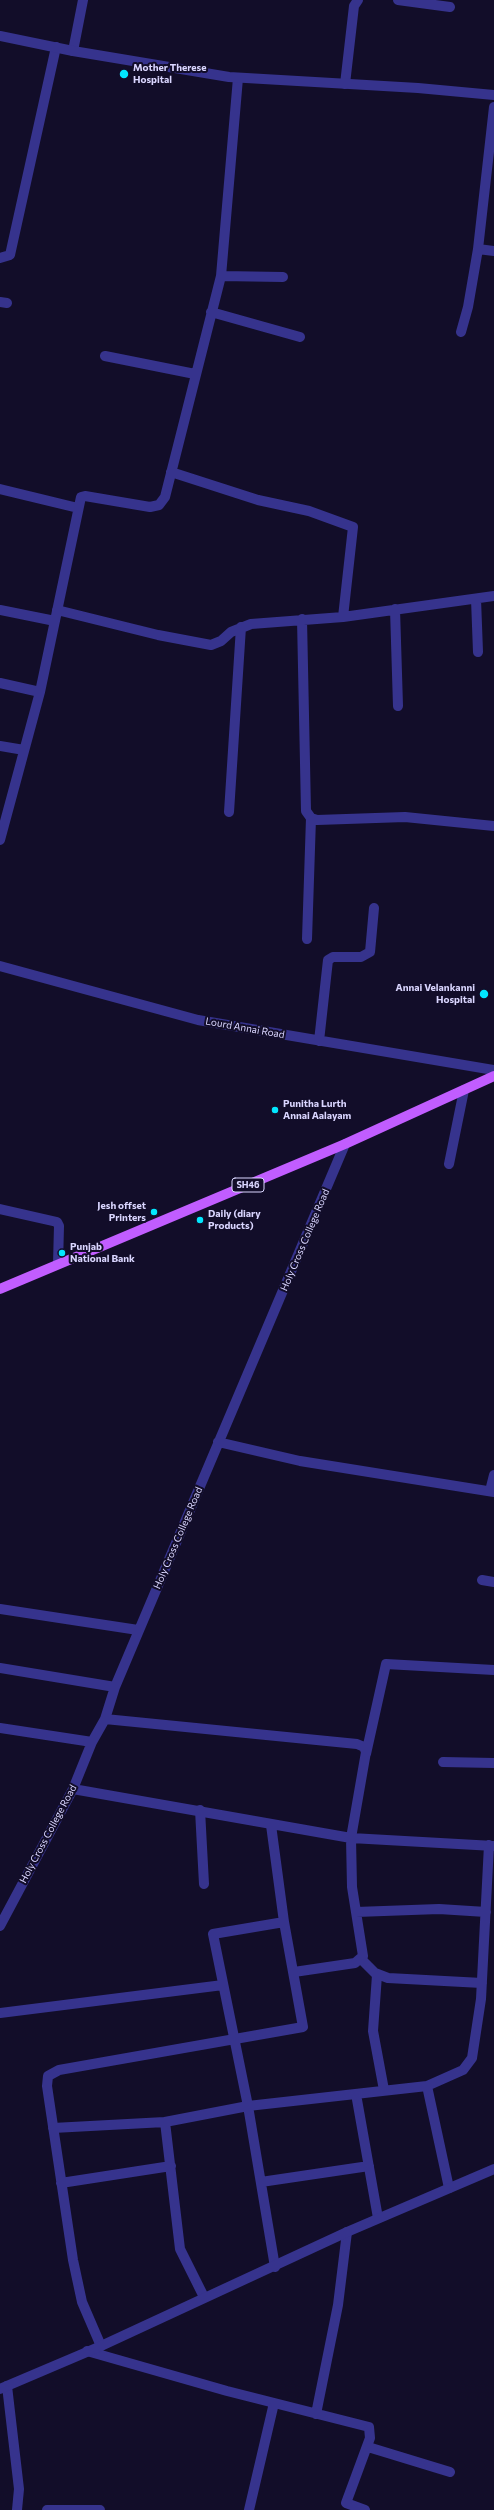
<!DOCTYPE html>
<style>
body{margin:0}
canvas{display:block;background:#120d29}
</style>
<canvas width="494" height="2510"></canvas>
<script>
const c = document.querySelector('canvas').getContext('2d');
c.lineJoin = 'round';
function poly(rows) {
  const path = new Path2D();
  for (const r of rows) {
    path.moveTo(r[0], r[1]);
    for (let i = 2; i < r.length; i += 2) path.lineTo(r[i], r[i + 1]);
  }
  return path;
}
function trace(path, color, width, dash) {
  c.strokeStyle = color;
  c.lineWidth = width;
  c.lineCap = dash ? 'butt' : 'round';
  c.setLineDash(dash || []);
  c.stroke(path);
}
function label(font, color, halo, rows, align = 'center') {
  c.font = font + ' Commissioner,sans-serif';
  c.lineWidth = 4;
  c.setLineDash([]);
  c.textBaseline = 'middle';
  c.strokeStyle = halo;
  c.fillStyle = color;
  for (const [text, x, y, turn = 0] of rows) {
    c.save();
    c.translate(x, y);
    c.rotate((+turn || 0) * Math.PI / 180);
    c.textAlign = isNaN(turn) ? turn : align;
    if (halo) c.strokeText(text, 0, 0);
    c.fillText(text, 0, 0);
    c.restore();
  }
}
trace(poly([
 [398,0,450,7],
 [73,51,83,0],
 [345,84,354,6,358,0],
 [494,107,478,249,494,251],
 [0,258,10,255,56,47],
 [221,276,283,277],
 [0,302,7,303],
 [211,312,300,337],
 [461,332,468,307,478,249],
 [105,356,195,374],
 [171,472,258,500,309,511,353,527,343,617],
 [0,489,78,508],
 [476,599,478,652],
 [395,609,398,706],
 [0,610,55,621],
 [57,610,158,635,211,645,221,641,231,632,251,624,343,617,494,596],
 [302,619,306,811,311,818,317,820,405,817,494,826],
 [0,683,40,692],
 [0,746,24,750],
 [229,812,241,627],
 [0,840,40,692,81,497,85,496,150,507,159,505,165,497,221,276,238,78],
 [307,939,311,818],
 [0,966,198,1020,494,1070],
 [319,1041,328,960,333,957,361,957,370,952,374,908],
 [449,1164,464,1090],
 [0,1209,57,1222,59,1226,58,1264],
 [218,1442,300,1461,494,1492],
 [490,1491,494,1475],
 [482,1580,494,1582],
 [0,1609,138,1630],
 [0,1668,115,1687],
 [105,1719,357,1744,364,1747,366,1752,351,1838,352,1887,363,1956,355,1963,294,1972],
 [0,1728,92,1742],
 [366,1754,386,1664,494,1670],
 [443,1762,494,1763],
 [73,1789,351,1838,494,1846],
 [200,1810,204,1884],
 [356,1912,439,1909,486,1912],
 [0,1926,73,1789,92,1742,105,1719,115,1687,345,1144],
 [361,1959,375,1973,388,1978,482,1983],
 [377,1975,373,2031,384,2090],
 [0,2013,223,1985],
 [427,2086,449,2188],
 [356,2094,378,2218],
 [53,2128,165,2122],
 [261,2182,369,2166],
 [61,2183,171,2166],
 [275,2267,248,2106,213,1934,284,1922],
 [204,2297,180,2249,165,2122,248,2106,427,2086,463,2070,472,2058,481,1999,489,1845],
 [101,2346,82,2302,73,2260,47,2086,48,2076,59,2070,303,2027,284,1922,271,1825],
 [87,2351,227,2391,369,2427,370,2438,346,2503,365,2510],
 [7,2386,19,2489,17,2510],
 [316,2414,338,2305,347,2232],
 [368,2447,450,2472],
 [47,2510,100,2510],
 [249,2510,274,2403]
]), '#36338d', 10);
trace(poly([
 [0,36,73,51,229,77,418,88,494,95],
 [0,2389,101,2346,347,2232,494,2169]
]), '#36338d', 10);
trace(poly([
 [0,1289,345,1144,494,1076]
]), '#c15dff', 10);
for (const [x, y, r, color] of [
 [124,74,5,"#02e7ff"],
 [484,994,5,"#02e7ff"],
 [275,1110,4,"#02e7ff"],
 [154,1212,4,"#02e7ff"],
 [200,1220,4,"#02e7ff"],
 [62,1253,4,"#02e7ff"]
]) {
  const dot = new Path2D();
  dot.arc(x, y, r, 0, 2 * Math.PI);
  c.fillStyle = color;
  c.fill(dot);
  trace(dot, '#120d29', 1.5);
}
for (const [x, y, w] of [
 [248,1185,32]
]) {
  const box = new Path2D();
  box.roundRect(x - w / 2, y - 7, w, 14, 3);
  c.fillStyle = '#120d29';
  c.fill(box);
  trace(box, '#dad6ff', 1);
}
label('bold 9px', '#dad6ff', null, [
 ["SH46",248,1185]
]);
label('bold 10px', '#dad6ff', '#120d29', [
 ["Mother Therese",133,68],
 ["Hospital",133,80],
 ["Annai Velankanni",475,988,"right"],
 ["Hospital",475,1000,"right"],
 ["Punitha Lurth",283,1104],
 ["Annai Aalayam",283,1116],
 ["Jesh offset",146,1206,"right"],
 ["Printers",146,1218,"right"],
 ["Daily (diary",208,1214],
 ["Products)",208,1226],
 ["Punjab",70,1247],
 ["National Bank",70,1259]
], 'left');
label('10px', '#dad6ff', '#120d29', [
 ["Lourd Annai Road",245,1028,10],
 ["Holy Cross College Road",305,1240,-67],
 ["Holy Cross College Road",178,1538,-67],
 ["Holy Cross College Road",48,1834,-62]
]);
</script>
